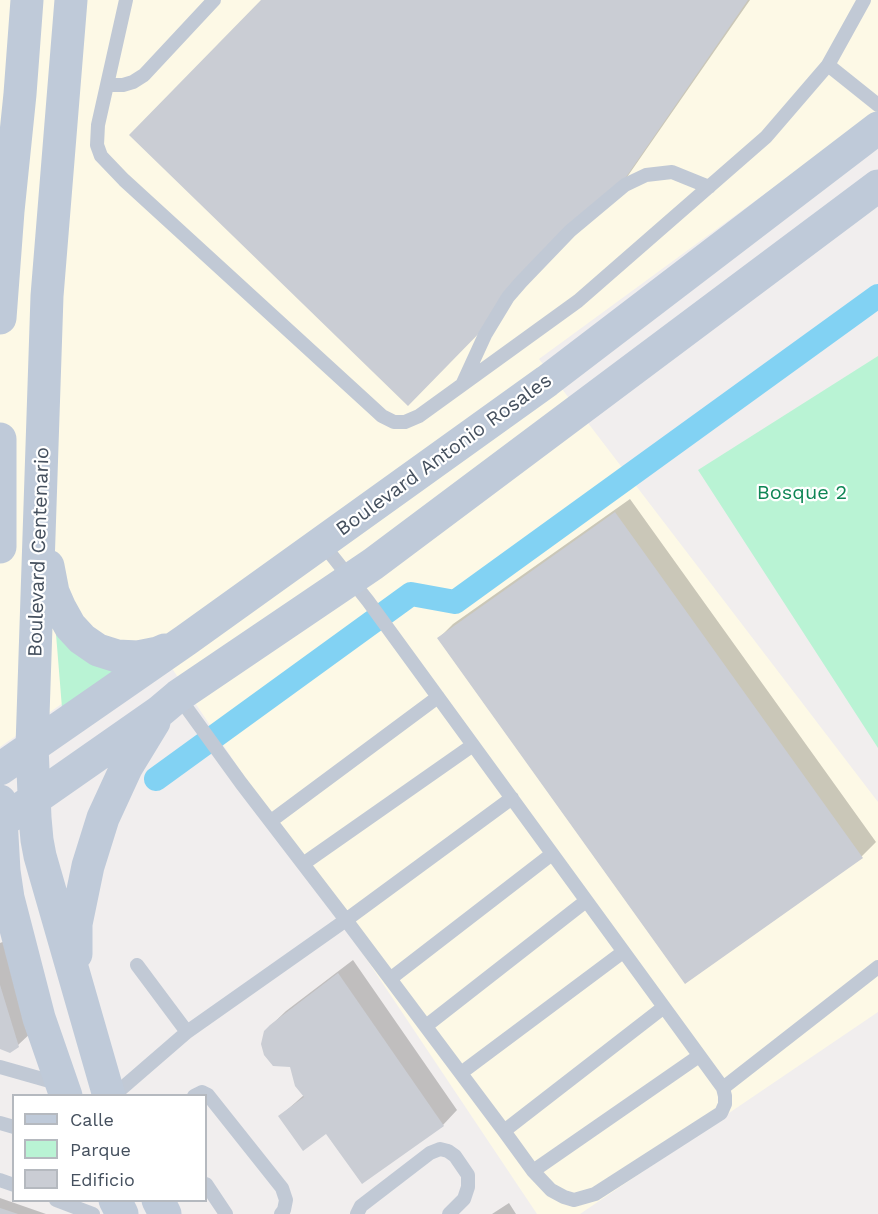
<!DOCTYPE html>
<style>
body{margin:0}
#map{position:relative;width:878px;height:1214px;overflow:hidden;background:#f1eeee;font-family:"Work Sans",sans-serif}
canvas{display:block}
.legend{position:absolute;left:12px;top:1094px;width:195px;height:108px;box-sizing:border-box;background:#fff;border:2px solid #b5b9bf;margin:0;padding:8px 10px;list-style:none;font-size:18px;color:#45505e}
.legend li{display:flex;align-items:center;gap:12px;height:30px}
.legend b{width:30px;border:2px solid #b5b9bf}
</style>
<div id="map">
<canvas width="878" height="1214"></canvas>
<ul class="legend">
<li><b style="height:8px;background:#bfcad9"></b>Calle</li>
<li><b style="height:16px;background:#b9f3d4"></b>Parque</li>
<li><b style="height:16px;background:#cacdd4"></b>Edificio</li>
</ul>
</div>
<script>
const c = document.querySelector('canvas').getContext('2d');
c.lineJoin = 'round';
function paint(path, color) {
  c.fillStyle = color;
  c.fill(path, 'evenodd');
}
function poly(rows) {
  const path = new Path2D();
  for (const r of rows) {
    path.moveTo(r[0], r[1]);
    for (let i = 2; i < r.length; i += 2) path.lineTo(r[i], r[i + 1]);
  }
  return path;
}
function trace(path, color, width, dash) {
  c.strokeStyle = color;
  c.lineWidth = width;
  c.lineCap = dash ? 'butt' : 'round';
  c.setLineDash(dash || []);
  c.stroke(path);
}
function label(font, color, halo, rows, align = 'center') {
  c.font = font + ' "Work Sans",sans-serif';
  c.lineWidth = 4.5;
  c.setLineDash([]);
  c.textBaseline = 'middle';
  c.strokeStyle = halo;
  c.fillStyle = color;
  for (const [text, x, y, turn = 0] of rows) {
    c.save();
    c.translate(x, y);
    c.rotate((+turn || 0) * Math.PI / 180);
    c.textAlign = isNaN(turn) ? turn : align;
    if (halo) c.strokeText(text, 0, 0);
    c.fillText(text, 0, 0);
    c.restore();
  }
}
paint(poly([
 [0,0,878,0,878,111,539,359,878,802,878,1012,580,1214,537,1214,153,640,0,747]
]), '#fdf9e6');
paint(poly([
 [878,356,878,748,698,470],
 [56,634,127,667,62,708]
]), '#b9f3d4');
paint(poly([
 [263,0,750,0,625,180],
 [630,499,876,842,862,856,686,982,439,638,453,624],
 [5,941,33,1031,18,1045,0,1047,0,943],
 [353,960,457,1110,443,1125,362,1182,327,1132,280,1116,304,1095,291,1066,265,1031,286,1011],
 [0,1198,46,1214,0,1214],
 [509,1203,516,1214,492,1214]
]), '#0003');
trace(poly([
 [156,779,411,594,455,602,878,296]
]), '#82d2f3', 24);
paint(poly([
 [261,0,748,0,613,196,408,406,129,135],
 [615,512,863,858,685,984,437,638],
 [338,973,444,1126,362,1184,326,1134,303,1151,278,1116,304,1097,295,1086,290,1067,273,1066,264,1055,261,1044,264,1031,270,1025],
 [0,985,19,1047,10,1053,0,1049],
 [0,1208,18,1214,0,1214]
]), '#cacdd4');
trace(poly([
 [126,0,98,125,97,145,101,156,124,180,382,416,394,422,405,422,419,416,578,301,766,137,828,65],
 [864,0,828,65,878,105],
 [108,85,123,85,133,82,144,75,214,0],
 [463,383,485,335,508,297,521,282,570,231,625,185,646,175,672,172,709,187],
 [322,543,368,601,723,1088,878,967],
 [178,696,241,783,346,920,504,1131,533,1171,551,1190,564,1197,574,1200,595,1194,721,1113,725,1104,725,1096,723,1088],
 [271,821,438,697],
 [303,864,473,745],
 [137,965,187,1032],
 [390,979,552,854],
 [426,1026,586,901],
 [0,1067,60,1084],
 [461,1073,623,952],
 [113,1096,187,1032,346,920,512,798],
 [194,1096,202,1092,208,1095,282,1188,286,1200,284,1210,281,1214],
 [0,1123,14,1127],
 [504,1131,664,1007],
 [533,1171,699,1056],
 [0,1180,14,1185],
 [206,1184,226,1214],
 [56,1200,93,1214],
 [357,1214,361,1206,430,1153,440,1149,448,1151,455,1156,468,1175,468,1187,464,1199,449,1214]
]), '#c1c9d5', 14);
trace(poly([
 [71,0,47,296,32,746,35,818,37,840,40,856,109,1096],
 [0,318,8,211,20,94,27,0],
 [0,439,0,547],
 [48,566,53,592,60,608,70,626,82,639,98,650,117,656,138,657,158,653,165,650],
 [0,769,186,640,547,381,878,128],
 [0,801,4,871,8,898,39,1018,66,1096],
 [0,823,159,712,178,696,373,564,878,186],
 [76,954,76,924,88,866,103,818,126,768,154,722],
 [115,1200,122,1214],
 [158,1200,165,1214]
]), '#bfcad9', 33);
label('20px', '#45505e', '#fff', [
 ["Boulevard Antonio Rosales",444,455,-36],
 ["Boulevard Centenario",39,552,-88]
]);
label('20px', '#0f8655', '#fff', [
 ["Bosque 2",802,493]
]);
</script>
